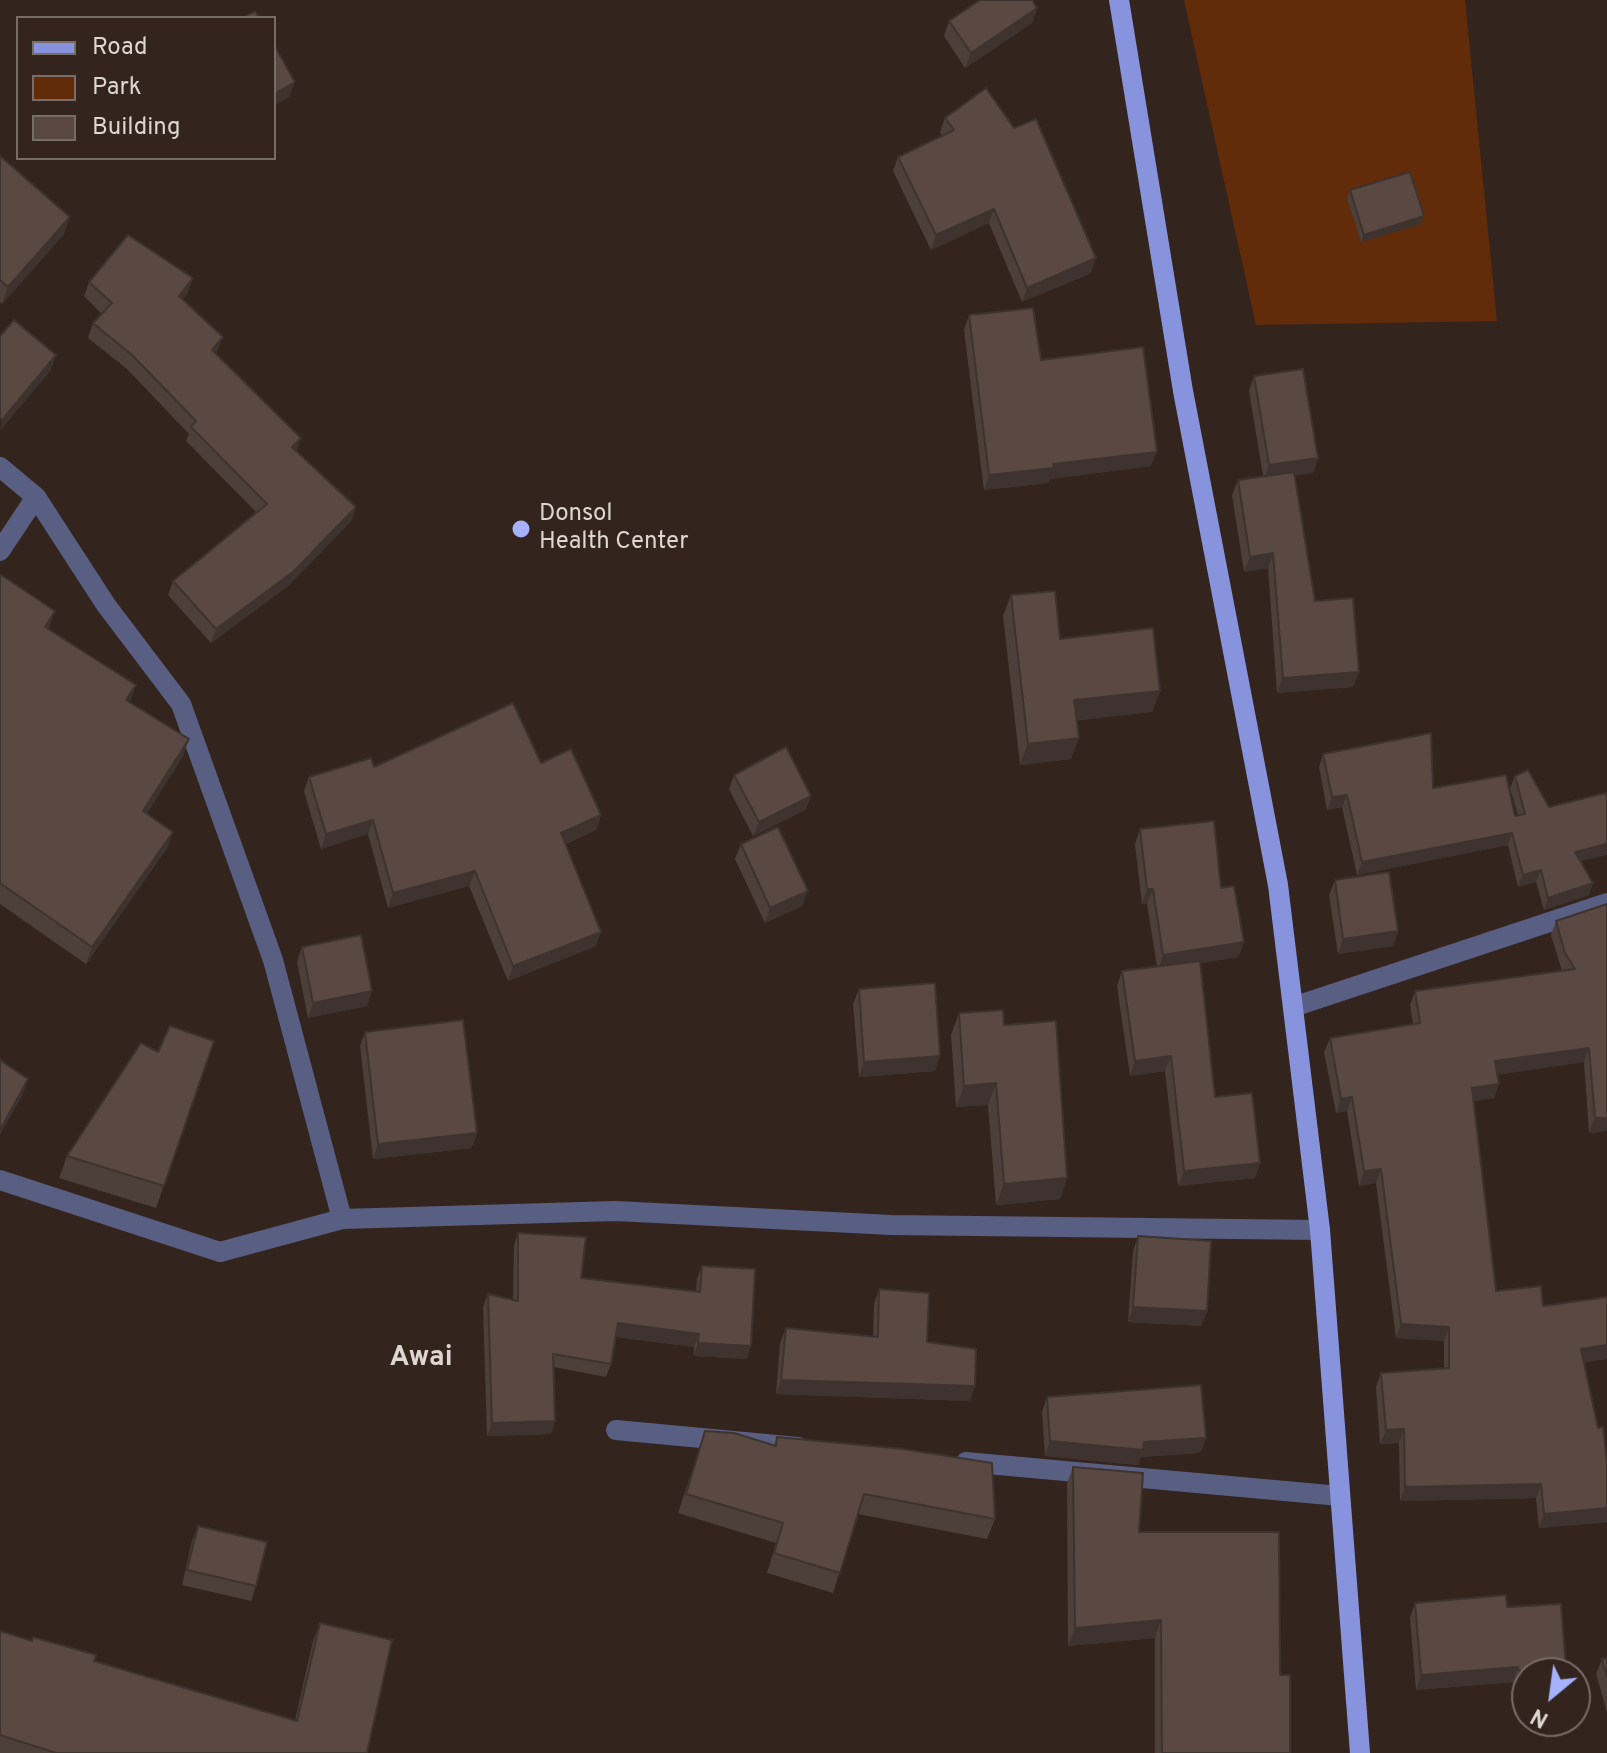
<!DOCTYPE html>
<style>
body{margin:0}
#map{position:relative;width:1607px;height:1753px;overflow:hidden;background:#33251e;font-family:Overpass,sans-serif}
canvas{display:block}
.legend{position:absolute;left:16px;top:16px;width:260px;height:144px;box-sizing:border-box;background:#33251e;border:2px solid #786c66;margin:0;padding:10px 14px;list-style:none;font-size:24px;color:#dfd6d1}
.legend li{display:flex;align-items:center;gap:16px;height:40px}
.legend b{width:40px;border:2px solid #786c66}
.north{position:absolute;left:1511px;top:1657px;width:80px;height:80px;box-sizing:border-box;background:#33251e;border:2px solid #786c66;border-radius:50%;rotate:209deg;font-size:22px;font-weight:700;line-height:32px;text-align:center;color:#dfd6d1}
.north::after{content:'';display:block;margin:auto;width:28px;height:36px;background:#a5b1fc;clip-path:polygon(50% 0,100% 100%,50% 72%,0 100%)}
</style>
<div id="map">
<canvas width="1607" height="1753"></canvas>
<ul class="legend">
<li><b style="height:10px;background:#8893dd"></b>Road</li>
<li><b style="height:22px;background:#622b0a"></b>Park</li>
<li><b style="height:22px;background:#594942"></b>Building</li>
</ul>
<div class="north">N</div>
</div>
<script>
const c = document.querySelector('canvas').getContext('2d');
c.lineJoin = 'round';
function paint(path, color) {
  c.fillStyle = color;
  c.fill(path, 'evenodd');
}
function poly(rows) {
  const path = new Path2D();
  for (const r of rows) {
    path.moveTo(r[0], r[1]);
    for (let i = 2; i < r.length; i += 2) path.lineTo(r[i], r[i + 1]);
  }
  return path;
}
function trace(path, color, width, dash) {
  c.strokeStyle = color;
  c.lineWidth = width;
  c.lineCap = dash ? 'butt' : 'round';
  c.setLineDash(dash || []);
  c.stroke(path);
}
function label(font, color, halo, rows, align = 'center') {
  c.font = font + ' Overpass,sans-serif';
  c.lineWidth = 7;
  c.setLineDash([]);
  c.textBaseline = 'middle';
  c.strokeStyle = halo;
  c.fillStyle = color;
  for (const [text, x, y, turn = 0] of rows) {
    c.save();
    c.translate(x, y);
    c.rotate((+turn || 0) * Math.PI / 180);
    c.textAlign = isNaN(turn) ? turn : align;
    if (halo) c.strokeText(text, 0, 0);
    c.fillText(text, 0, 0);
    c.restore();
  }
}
paint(poly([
 [1184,0,1465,0,1497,321,1256,325]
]), '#622b0a');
trace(poly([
 [0,467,36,497,106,605,181,704,273,960,342,1219],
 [0,551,36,497],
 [1293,1007,1607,903],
 [0,1180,220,1252,342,1219,616,1211,891,1225,1320,1230],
 [616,1430,798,1447],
 [966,1462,1340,1496]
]), '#595f83', 20);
trace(poly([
 [1119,0,1183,391,1278,885,1320,1230,1360,1753]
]), '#8893dd', 20);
paint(poly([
 [1037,8,1032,23,965,68,944,36,949,21],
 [945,118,1091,273,1022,302,989,223,931,250,893,171,898,157,942,136,940,132],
 [0,156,64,234,2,304,0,302],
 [1350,190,1424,216,1421,224,1361,242,1347,198],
 [89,282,188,292,182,300,217,352,216,354,296,451,356,507,351,521,289,585,211,643,168,595,173,581,256,512,186,441,189,434,127,369,88,338,93,323,102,314,84,296],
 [969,315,1041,360,1151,466,1050,479,1048,483,984,490,964,330],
 [1254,376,1318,458,1313,473,1295,475,1315,601,1359,672,1353,687,1277,693,1268,568,1244,572,1232,495,1238,480,1263,476,1249,391],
 [0,574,48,629,130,702,189,739,183,756,147,813,173,832,167,848,86,964,0,904],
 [1011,595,1060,639,1160,691,1152,712,1077,720,1071,759,1020,765,1003,616],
 [1323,754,1433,788,1515,816,1518,815,1510,788,1515,776,1580,861,1589,895,1544,910,1536,882,1518,887,1508,845,1357,875,1342,807,1327,810,1319,767],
 [541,763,601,815,596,830,566,844,596,946,508,981,469,886,388,908,368,834,321,849,304,791,309,777,374,767],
 [734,775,811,796,805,810,753,836,729,789],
 [1140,829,1221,888,1244,942,1238,957,1201,963,1215,1097,1255,1178,1178,1186,1165,1071,1130,1076,1117,986,1122,971,1157,966,1147,904,1142,904,1135,844],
 [741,844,802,906,765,923,735,859],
 [1335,880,1398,931,1393,946,1338,954,1329,895],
 [1607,904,1607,1131,1589,1133,1584,1062,1497,1074,1499,1084,1494,1098,1474,1101,1496,1291,1543,1306,1607,1297,1607,1359,1584,1362,1607,1522,1539,1528,1536,1498,1400,1501,1399,1443,1380,1444,1376,1387,1381,1373,1444,1368,1444,1341,1396,1338,1376,1183,1359,1186,1347,1111,1336,1113,1324,1052,1330,1038,1413,1024,1410,1005,1415,991,1562,971,1551,935,1556,921],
 [302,947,367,1006,308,1018,297,962],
 [859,989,935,1071,859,1077,853,1004],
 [959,1013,1004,1025,1067,1178,1060,1199,996,1205,988,1105,956,1107,951,1035],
 [365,1032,477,1133,471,1148,373,1159,360,1046],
 [214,1041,156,1208,59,1178,67,1156,158,1052],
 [518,1233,581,1278,696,1291,697,1279,702,1266,747,1359,694,1356,694,1347,616,1337,611,1364,606,1377,554,1367,555,1421,551,1434,487,1436,483,1307,488,1294,513,1300,514,1246],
 [1138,1236,1207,1311,1201,1326,1128,1322,1133,1251],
 [879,1289,927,1342,970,1401,776,1394,780,1343,786,1328,873,1336,874,1304],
 [1047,1397,1206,1438,1200,1453,1141,1457,1138,1465,1045,1456,1042,1412],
 [705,1431,774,1445,777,1437,995,1519,987,1539,858,1514,833,1593,767,1573,776,1543,678,1513],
 [1073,1467,1280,1675,1290,1753,1155,1753,1155,1638,1068,1646,1067,1484],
 [198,1526,256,1586,251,1601,182,1585,192,1541],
 [1415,1603,1507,1607,1566,1668,1513,1686,1513,1682,1416,1690,1410,1618],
 [320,1623,367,1753,0,1753,0,1631,94,1661,295,1720,313,1641],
 [1607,1658,1607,1712,1596,1674,1602,1659]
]), '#4d3f39');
paint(poly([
 [1037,8,1032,23,965,68,971,53],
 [295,82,289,97,274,106,274,94],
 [994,209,989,223,931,250,936,235],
 [1424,216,1421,224,1361,242,1364,235],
 [70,217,64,234,2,304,8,287],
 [1096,258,1091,273,1022,302,1027,288],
 [193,278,188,292,174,311,179,296],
 [223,337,217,352,207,364,212,350],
 [56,355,51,370,0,431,2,420],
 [301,438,296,453,292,447],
 [1157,452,1151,466,1050,479,1048,483,984,490,989,475,1053,464],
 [1318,458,1313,473,1264,480,1269,465],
 [356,507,351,521,289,585,211,643,216,629],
 [1273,553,1268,568,1244,572,1250,557],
 [55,611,49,628,39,643,45,627],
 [1359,672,1353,687,1277,693,1283,678],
 [136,685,130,702,126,700],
 [1160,691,1152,712,1066,722,1074,700],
 [1079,738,1071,759,1020,765,1028,744],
 [189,739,183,756,137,828,143,811],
 [1347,795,1342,807,1327,810,1332,797],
 [811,796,805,810,753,836,759,822],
 [601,815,596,830,556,848,561,833],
 [373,820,368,834,321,849,326,834],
 [173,832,167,848,86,964,92,947],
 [1512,833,1508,845,1357,875,1362,862],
 [1607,844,1607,855,1570,864,1575,852],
 [1541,870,1536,882,1518,887,1523,875],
 [475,871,469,886,388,908,393,893],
 [1593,883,1589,895,1544,910,1548,898],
 [1147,889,1153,889,1147,904,1142,904],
 [808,891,802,906,765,923,770,908],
 [1398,931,1393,946,1338,954,1343,939],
 [601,932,596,946,508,981,513,966],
 [1244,942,1238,957,1158,970,1163,955],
 [372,991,367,1006,308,1018,313,1003],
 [1589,1048,1584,1062,1490,1076,1495,1061],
 [940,1056,935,1071,859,1077,864,1062],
 [1171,1056,1165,1071,1130,1076,1135,1061],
 [28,1079,23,1094,0,1135,0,1130],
 [996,1083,988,1105,956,1107,964,1086],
 [1499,1084,1494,1098,1467,1102,1472,1088],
 [1352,1097,1347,1111,1336,1113,1341,1099],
 [1595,1118,1607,1118,1607,1131,1589,1133],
 [477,1133,471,1148,373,1159,378,1144],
 [1260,1163,1255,1178,1178,1186,1184,1171],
 [1381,1169,1376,1183,1359,1186,1364,1171],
 [1067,1178,1060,1199,996,1205,1004,1184],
 [1133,1307,1207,1311,1201,1326,1128,1322],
 [618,1323,699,1334,694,1347,613,1336],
 [1401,1324,1449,1327,1444,1341,1396,1338],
 [698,1343,751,1346,747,1359,694,1356],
 [1607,1345,1607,1359,1576,1363,1581,1349],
 [781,1380,975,1386,970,1401,776,1394],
 [555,1421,551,1434,487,1436,492,1423],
 [1404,1429,1399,1443,1380,1444,1386,1430],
 [1206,1438,1200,1453,1141,1457,1138,1465,1045,1456,1050,1441,1144,1442],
 [1541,1484,1536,1498,1400,1501,1405,1487],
 [1607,1508,1607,1521,1539,1528,1544,1514],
 [1161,1620,1155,1638,1068,1646,1075,1628],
 [1518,1667,1513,1682,1416,1690,1421,1675],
 [1566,1668,1564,1673,1527,1673,1527,1685,1513,1686,1519,1671]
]), '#3e332e');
const building = poly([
 [980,0,1032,0,1037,8,971,53,949,21,980,0],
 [255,11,259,18,243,18,255,11],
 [274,45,295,82,274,94,274,45],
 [986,88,1014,128,1036,119,1096,258,1027,288,994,209,936,235,898,157,954,130,945,118,986,88],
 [0,156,70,217,8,287,0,280,0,156],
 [1410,172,1424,216,1364,235,1350,190,1410,172],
 [128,235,193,278,179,296,223,337,212,350,301,438,292,447,356,507,294,571,216,629,173,581,267,504,191,427,196,421,132,355,93,323,112,303,89,282,128,235],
 [1033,308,1041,360,1143,347,1157,452,1053,464,1054,468,989,475,969,315,1033,308],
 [14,320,56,355,2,420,0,418,0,336,14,320],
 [1303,369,1318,458,1269,465,1254,376,1303,369],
 [1294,472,1315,601,1353,598,1359,672,1283,678,1273,553,1250,557,1238,480,1294,472],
 [0,574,55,611,45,627,136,685,126,700,189,739,143,811,173,832,92,947,0,883,0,574],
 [1055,591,1060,639,1153,628,1160,691,1074,700,1079,738,1028,744,1011,595,1055,591],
 [513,703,541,763,571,749,601,815,561,833,601,932,513,966,475,871,393,893,373,820,326,834,309,777,371,758,374,767,513,703],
 [1431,733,1433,788,1506,775,1515,816,1525,814,1515,776,1528,770,1549,807,1606,793,1607,798,1607,844,1575,852,1593,883,1548,898,1541,870,1523,875,1512,833,1362,862,1347,795,1332,797,1323,754,1431,733],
 [786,747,811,796,759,822,734,775,786,747],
 [1214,821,1221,888,1234,886,1244,942,1163,955,1153,889,1147,889,1140,829,1214,821],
 [778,827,808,891,770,908,741,844,778,827],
 [1389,872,1398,931,1343,939,1335,880,1389,872],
 [1607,904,1607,1118,1595,1118,1589,1048,1495,1061,1499,1084,1472,1088,1496,1291,1541,1286,1543,1306,1607,1297,1607,1345,1581,1349,1598,1428,1603,1427,1607,1463,1607,1508,1544,1514,1541,1484,1405,1487,1404,1429,1386,1430,1381,1373,1449,1368,1449,1327,1401,1324,1381,1169,1364,1171,1352,1097,1341,1099,1330,1038,1420,1023,1415,991,1575,969,1565,953,1556,921,1607,904],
 [361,935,372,991,313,1003,302,947,361,935],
 [1200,961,1215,1097,1252,1093,1260,1163,1184,1171,1171,1056,1135,1061,1122,971,1200,961],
 [935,983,940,1056,864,1062,859,989,935,983],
 [1003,1010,1004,1025,1056,1021,1067,1178,1004,1184,996,1083,964,1086,959,1013,1003,1010],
 [463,1020,477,1133,378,1144,365,1032,463,1020],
 [170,1026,214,1041,164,1186,67,1156,141,1043,158,1052,170,1026],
 [0,1060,28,1079,0,1130,0,1060],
 [518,1233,586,1237,581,1278,700,1292,702,1266,755,1269,751,1346,698,1343,699,1334,618,1323,611,1364,553,1354,555,1421,492,1423,488,1294,518,1301,518,1233],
 [1138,1236,1211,1241,1207,1311,1133,1307,1138,1236],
 [879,1289,929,1293,927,1342,976,1349,975,1386,781,1380,786,1328,878,1337,879,1289],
 [1201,1385,1206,1438,1144,1442,1143,1450,1050,1441,1047,1397,1201,1385],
 [705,1431,734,1433,776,1446,777,1437,903,1449,992,1463,995,1519,864,1494,840,1573,774,1553,783,1523,686,1494,705,1431],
 [1073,1467,1143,1473,1139,1532,1279,1532,1280,1675,1290,1675,1290,1753,1162,1753,1161,1620,1075,1628,1073,1467],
 [198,1526,267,1542,256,1586,187,1570,198,1526],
 [1506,1595,1507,1607,1561,1604,1566,1668,1519,1671,1518,1667,1421,1675,1415,1603,1506,1595],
 [320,1623,392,1640,367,1753,56,1753,0,1735,0,1631,32,1641,33,1637,96,1655,94,1661,297,1721,320,1623],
 [1607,1658,1607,1678,1602,1659,1607,1658]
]);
paint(building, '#594942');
trace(building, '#3e332e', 2);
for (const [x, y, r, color] of [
 [521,529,10,"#a5b1fc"]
]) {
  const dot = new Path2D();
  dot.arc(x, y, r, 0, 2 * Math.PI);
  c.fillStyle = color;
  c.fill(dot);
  trace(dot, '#33251e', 3);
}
label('24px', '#dfd6d1', '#33251e', [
 ["Donsol",539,515],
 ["Health Center",539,543]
], 'left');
label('bold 28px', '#dfd6d1', '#33251e', [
 ["Awai",421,1359]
]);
</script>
